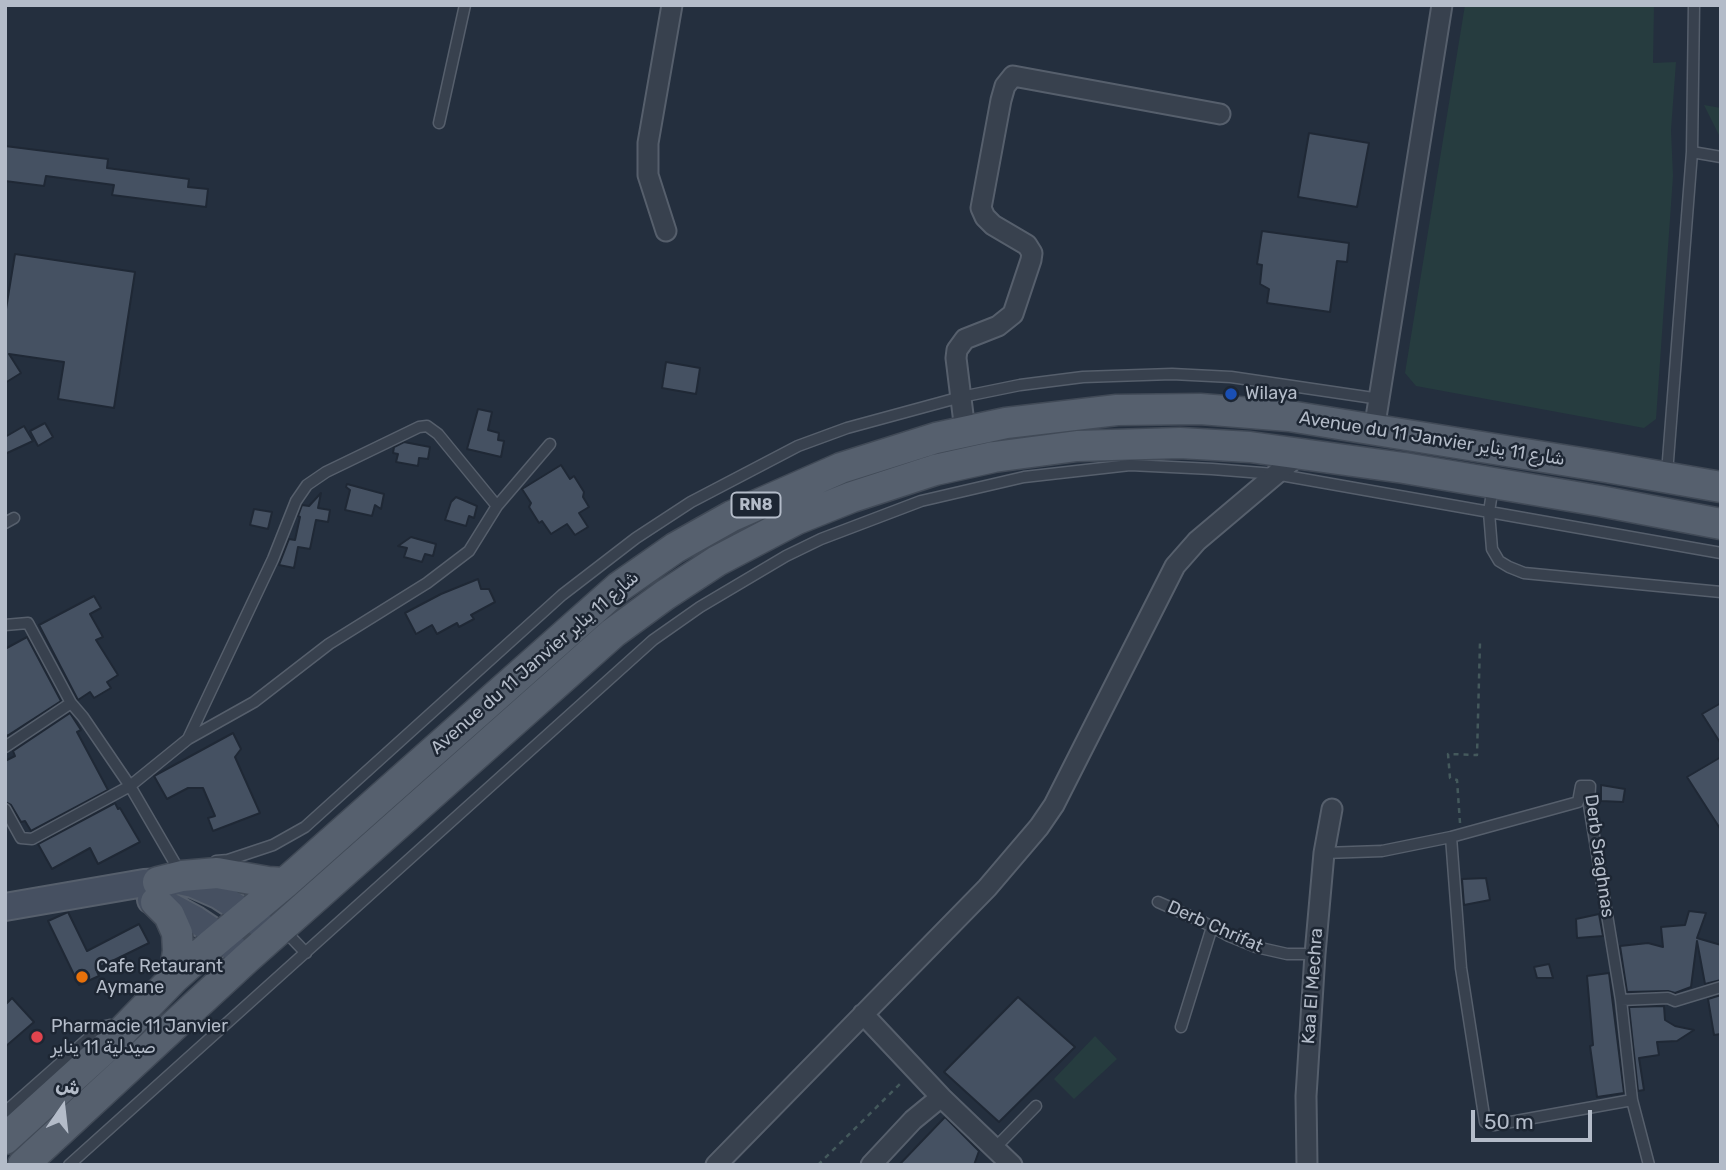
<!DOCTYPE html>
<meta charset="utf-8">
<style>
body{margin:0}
#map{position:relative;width:1726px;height:1170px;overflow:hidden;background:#242f3e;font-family:Rubik,Cairo,sans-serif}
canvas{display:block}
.frame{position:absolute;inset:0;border:7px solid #b4bcc9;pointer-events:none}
.north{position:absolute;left:28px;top:1072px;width:70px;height:70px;-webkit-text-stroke:5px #1d2633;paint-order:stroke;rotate:14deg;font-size:19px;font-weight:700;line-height:28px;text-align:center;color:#b4bcc9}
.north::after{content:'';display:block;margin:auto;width:24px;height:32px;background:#b4bcc9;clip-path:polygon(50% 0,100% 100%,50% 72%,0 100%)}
.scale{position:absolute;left:1471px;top:1110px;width:121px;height:32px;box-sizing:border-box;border:4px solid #b4bcc9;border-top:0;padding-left:9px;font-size:21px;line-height:24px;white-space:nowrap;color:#b4bcc9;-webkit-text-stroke:5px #1d2633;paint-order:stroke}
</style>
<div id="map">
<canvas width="1726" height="1170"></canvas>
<div class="frame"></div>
<div class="north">ش</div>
<div class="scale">50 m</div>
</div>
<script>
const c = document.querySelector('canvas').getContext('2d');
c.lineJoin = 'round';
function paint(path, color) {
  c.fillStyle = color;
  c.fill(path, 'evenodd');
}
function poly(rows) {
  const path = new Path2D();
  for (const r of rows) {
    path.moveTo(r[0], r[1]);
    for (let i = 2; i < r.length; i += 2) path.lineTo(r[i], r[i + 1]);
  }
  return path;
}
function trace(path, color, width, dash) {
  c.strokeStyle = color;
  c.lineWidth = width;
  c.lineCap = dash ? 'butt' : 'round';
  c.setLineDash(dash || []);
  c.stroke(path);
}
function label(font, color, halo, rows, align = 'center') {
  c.font = font + ' Rubik,Cairo,sans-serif';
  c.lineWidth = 5;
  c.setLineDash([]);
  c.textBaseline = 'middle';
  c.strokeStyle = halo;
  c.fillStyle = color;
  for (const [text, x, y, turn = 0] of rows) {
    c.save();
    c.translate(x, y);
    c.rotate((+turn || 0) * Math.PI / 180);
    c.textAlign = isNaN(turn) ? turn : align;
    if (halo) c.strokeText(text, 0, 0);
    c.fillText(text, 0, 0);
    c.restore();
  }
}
paint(poly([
 [1465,5,1654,5,1653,63,1676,62,1671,130,1673,176,1656,419,1644,428,1416,386,1405,373],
 [1704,105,1721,108,1721,139],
 [1095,1036,1117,1059,1074,1099,1054,1079]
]), '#263c3f');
const building = poly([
 [1309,133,1369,143,1357,207,1298,197,1309,133],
 [5,146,108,159,107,168,189,179,188,187,208,189,206,207,112,195,114,185,46,176,44,186,5,181,5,146],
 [1262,231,1349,243,1347,262,1337,261,1330,312,1267,303,1269,289,1260,284,1262,265,1257,264,1262,231],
 [15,254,135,272,114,408,58,399,64,362,9,354,21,373,5,383,5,315,15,254],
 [666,362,700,368,696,394,662,388,666,362],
 [478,409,492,412,488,430,499,433,498,440,504,441,501,457,467,449,478,409],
 [45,423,53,437,38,446,30,431,45,423],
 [24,426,33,441,5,454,5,437,24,426],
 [404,442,430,447,428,459,419,458,418,466,396,462,398,454,393,453,394,447,404,442],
 [561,465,570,479,574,476,584,492,583,497,589,507,579,513,588,527,575,535,567,524,551,534,542,521,539,523,529,507,531,503,522,489,561,465],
 [347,484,384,494,381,509,375,505,372,516,345,510,350,490,346,487,347,484],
 [321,493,318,508,330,510,328,522,316,520,310,549,298,547,294,568,279,565,289,539,295,540,300,517,298,516,302,505,309,506,321,493],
 [456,497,477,506,474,518,469,516,466,526,445,520,451,502,456,497],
 [254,509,272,512,268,529,250,525,254,509],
 [411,537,436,544,433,556,425,554,422,562,404,557,407,548,398,546,411,537],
 [478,579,481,589,489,589,495,602,471,615,474,619,459,627,457,623,437,634,432,625,416,634,405,613,441,594,478,579],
 [94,596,101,608,90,614,103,637,96,640,118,675,107,682,111,688,94,698,90,692,78,700,39,625,94,596],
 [27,637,61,701,7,736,5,732,5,649,27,637],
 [1721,703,1721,744,1702,714,1721,703],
 [70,713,81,730,77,732,108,790,31,831,25,821,21,822,11,805,5,802,5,761,15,756,13,751,70,713],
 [233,733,241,749,235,757,260,813,213,831,208,818,215,816,203,788,188,788,167,799,154,776,233,733],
 [1721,757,1721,830,1687,777,1721,757],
 [1601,785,1625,789,1623,802,1601,801,1601,785],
 [115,803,118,809,120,808,140,842,98,864,90,848,52,869,38,844,115,803],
 [1486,878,1490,900,1464,905,1462,879,1486,878],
 [1689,911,1706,913,1697,938,1721,945,1721,980,1705,984,1697,941,1691,987,1675,993,1668,991,1627,992,1620,946,1648,943,1663,947,1661,927,1685,925,1689,911],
 [68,912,87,951,139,924,149,943,96,969,99,976,79,985,48,921,68,912],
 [1599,914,1603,936,1577,938,1576,919,1599,914],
 [1549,964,1553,978,1537,978,1534,967,1549,964],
 [1609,973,1624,1093,1597,1097,1590,1046,1593,1045,1587,976,1609,973],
 [1721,995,1721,1034,1714,1035,1708,999,1721,995],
 [1018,997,1075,1047,999,1122,944,1072,1018,997],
 [12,998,34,1022,5,1047,5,1005,12,998],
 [1664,1006,1665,1020,1675,1026,1694,1030,1677,1041,1657,1042,1659,1055,1639,1058,1644,1090,1638,1091,1629,1007,1664,1006],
 [945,1117,979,1151,974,1165,899,1165,945,1117]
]);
paint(building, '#455162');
trace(building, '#1f2835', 2);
const lane = poly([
 [439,123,465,5],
 [1692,152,1721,157],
 [1667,473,1692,152,1694,5],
 [1493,486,1489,512,1492,549,1499,561,1509,567,1524,573,1721,592],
 [5,523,14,518],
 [5,625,28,623,71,703,83,717,130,786,180,872],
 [188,739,273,559,296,501,307,485,326,472,419,427,427,426,438,434,497,506],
 [5,747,71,703],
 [5,809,21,838,32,839,130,786,188,739,254,702,329,644,427,583,469,551,497,506,550,444],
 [1451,837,1461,968,1485,1122,1494,1125,1632,1100],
 [1324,853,1382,851,1451,837,1578,802,1581,786,1590,786,1589,805,1621,1000,1632,1100,1649,1165],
 [216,861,228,860,273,845,305,827,562,595,636,538,691,502,798,446,847,428,961,397,1020,385,1083,377,1172,374,1231,377,1380,399],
 [1158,902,1201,921,1229,936,1256,947,1287,954,1315,954],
 [285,931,306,953],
 [1621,1000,1668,998,1675,1001,1721,987],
 [1181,1027,1212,927],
 [5,1112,101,1027,110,1025,118,1027],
 [995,1148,1036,1106],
 [69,1165,653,640,700,607,786,556,821,539,921,501,1024,477,1130,465,1212,469,1275,474,1721,553]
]);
const street = poly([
 [666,231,648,175,648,143,672,5],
 [1374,430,1442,5],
 [965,431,956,358,957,350,965,339,998,326,1013,314,1031,260,1032,253,1027,245,993,225,985,217,981,208,1001,100,1005,86,1013,76,1220,114],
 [863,1014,941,1097],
 [716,1165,987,888,1039,827,1054,805,1175,566,1197,541,1300,454],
 [871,1165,913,1120,941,1097,1012,1165],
 [1307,1165,1306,1096,1315,954,1324,853,1332,809]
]);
const secondary = poly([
 [151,900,172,907,196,920,220,936,246,959],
 [5,907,144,883,179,881,193,884,218,895,247,914,273,935]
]);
const primary = poly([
 [158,882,182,876,217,873,268,882,285,883],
 [156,902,169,915,177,933,178,951,174,978],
 [5,1139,112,1042,174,978,212,944,285,883,619,587,675,548,732,516,841,468,936,438,1006,423,1117,410,1200,409,1289,416,1606,467,1721,487],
 [23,1165,246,959,613,633,665,595,717,561,797,519,852,497,935,470,994,457,1077,446,1180,443,1250,447,1404,468,1600,501,1721,524]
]);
trace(lane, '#565f6c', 13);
trace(street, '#565f6c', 23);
trace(secondary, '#565f6c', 30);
trace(primary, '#414a57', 33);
trace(poly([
 [1460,823,1457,780,1450,778,1448,754,1477,755,1480,642],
 [818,1165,903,1081]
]), '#44595c', 2.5, [5, 5]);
trace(lane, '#38414e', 10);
trace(street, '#38414e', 19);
trace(secondary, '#465061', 26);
trace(primary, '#56606e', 30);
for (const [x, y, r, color] of [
 [1231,394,7,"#1a4fb4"],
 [82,977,7,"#e8710a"],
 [37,1037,7,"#e0444e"]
]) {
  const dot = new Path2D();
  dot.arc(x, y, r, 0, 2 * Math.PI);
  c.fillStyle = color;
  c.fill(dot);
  trace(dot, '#1d2633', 2.5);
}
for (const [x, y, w] of [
 [756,505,49]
]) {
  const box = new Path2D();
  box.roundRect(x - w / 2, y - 12.5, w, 25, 5);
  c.fillStyle = '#1d2633';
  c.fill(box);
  trace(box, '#b4bcc9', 2);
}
label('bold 16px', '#b4bcc9', null, [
 ["RN8",756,505]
]);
label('18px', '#b4bcc9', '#1d2633', [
 ["Wilaya",1245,394],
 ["Cafe Retaurant",96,967],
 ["Aymane",96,988],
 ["Pharmacie 11 Janvier",51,1027],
 ["صيدلية 11 يناير",51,1048]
], 'left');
label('18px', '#b4bcc9', '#1d2633', [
 ["Avenue du 11 Janvier شارع 11 يناير",1432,439,9],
 ["Avenue du 11 Janvier شارع 11 يناير",535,663,-41],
 ["Derb Sraghnas",1599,856,82],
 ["Derb Chrifat",1215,927,24],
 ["Kaa El Mechra",1313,986,-86]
]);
</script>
